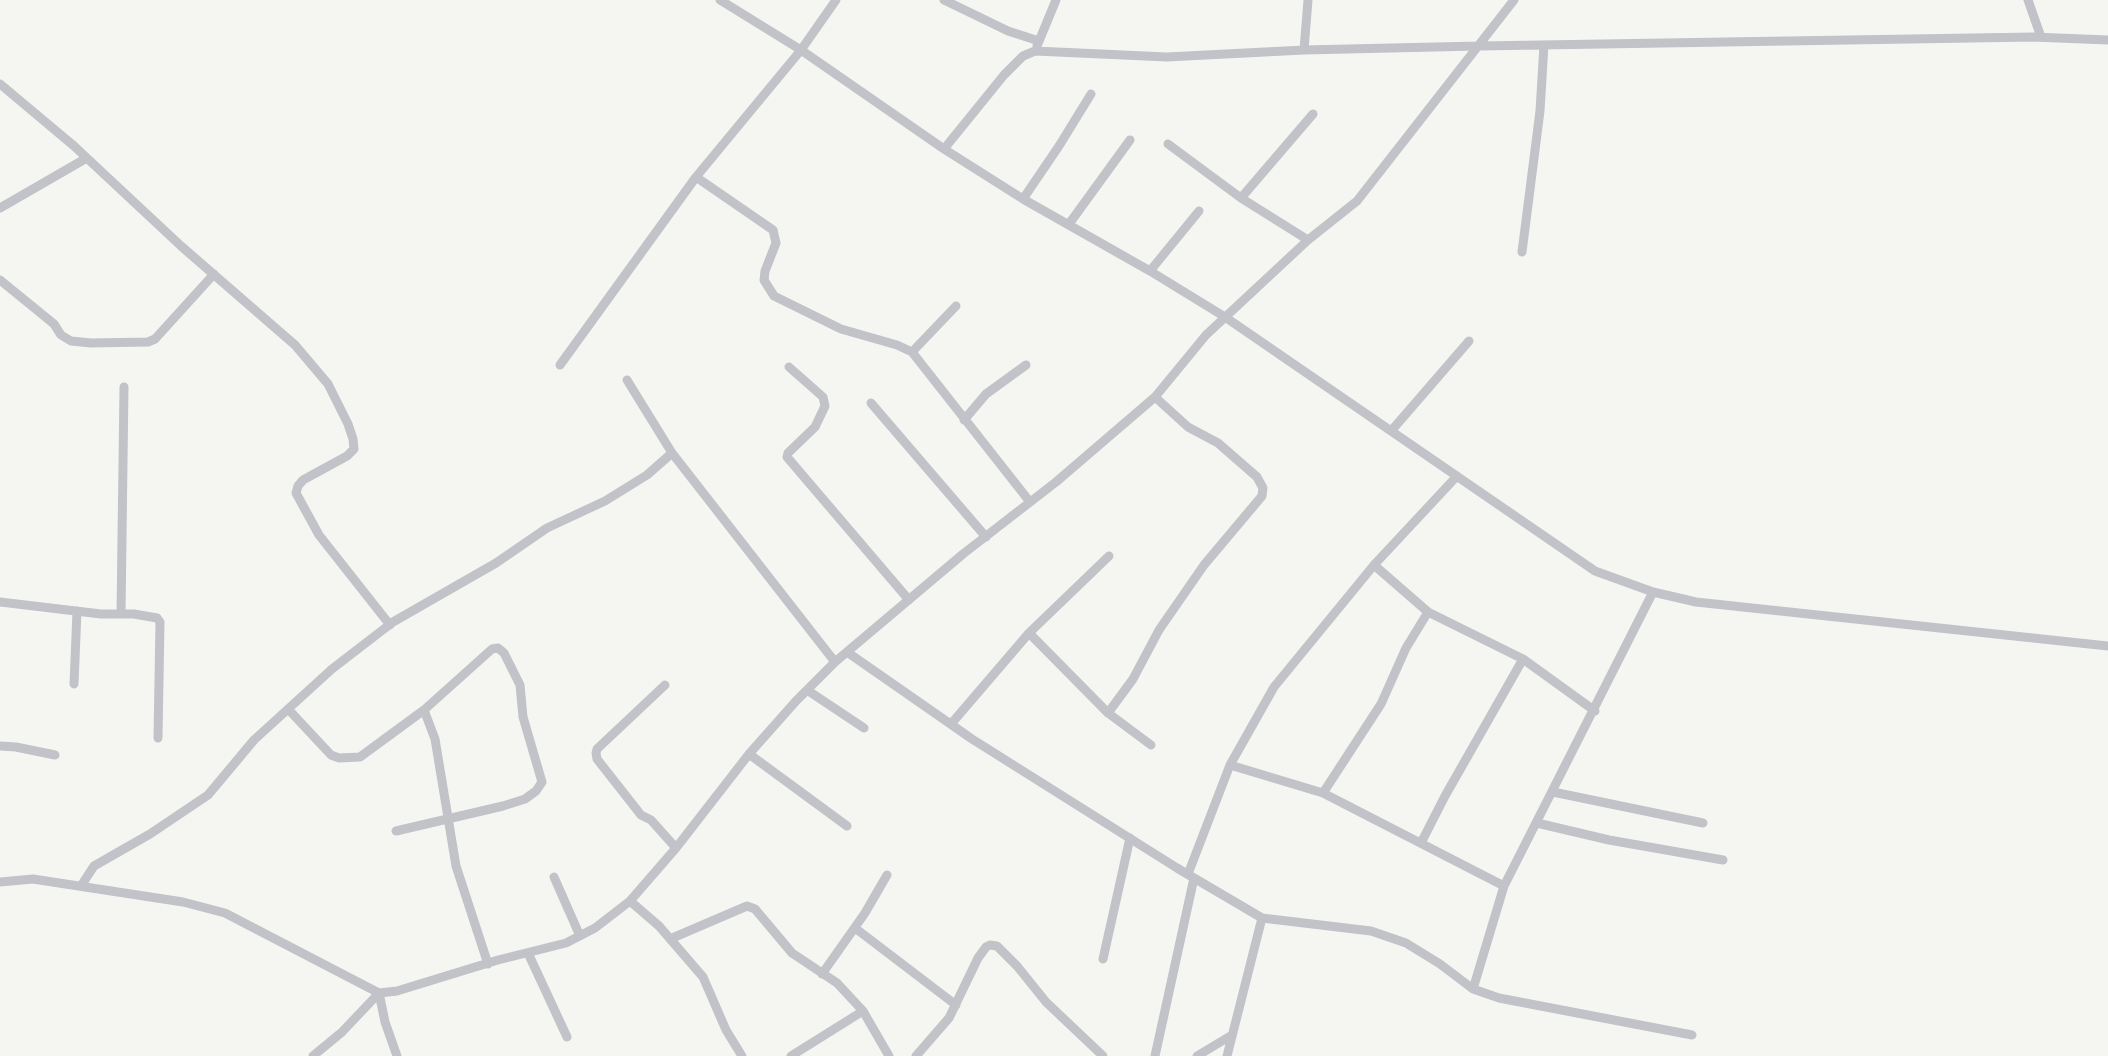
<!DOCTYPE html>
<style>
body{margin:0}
canvas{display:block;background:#f5f6f2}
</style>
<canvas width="2108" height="1056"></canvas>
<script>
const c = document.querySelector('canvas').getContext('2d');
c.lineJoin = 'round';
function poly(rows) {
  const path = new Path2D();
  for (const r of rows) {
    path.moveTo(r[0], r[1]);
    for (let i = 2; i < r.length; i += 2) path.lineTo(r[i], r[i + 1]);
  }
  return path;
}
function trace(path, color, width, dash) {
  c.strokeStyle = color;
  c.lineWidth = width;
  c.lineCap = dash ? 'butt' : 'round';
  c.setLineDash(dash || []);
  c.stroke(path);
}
trace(poly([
 [720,0,801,50,944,149,1023,199,1150,271,1225,317,1595,571,1653,592,1696,602,2108,646],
 [944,0,1008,31,1039,41],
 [2028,0,2041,37],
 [1037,46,1056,0],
 [1304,50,1308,0],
 [0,84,74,146,181,246,295,345,328,384,348,424,353,439,354,449,347,456,303,480,298,486,296,493,319,535,390,625],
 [1168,144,1241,198,1308,240],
 [944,149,1004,75,1023,56,1035,51,1167,57,1304,50,1479,46,2033,37,2108,40],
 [696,177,773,230,776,243,765,271,764,280,774,296,841,329,897,345,912,352,1030,502],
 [1241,198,1313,114],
 [1023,199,1059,146,1091,94],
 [0,208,85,159],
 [1069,224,1130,140],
 [1522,252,1540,111,1544,45],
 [1150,271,1199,211],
 [0,280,54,324,61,335,71,341,91,343,148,342,155,339,214,274],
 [912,352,956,306],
 [560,365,696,177,801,50,836,0],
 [789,367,823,397,825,406,815,427,788,453,787,457,909,600],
 [627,380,672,453,835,662],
 [871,403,986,537],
 [964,420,986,394,1026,365],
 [1392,430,1469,341],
 [1374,565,1428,612,1523,659,1595,711],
 [0,602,101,614,134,614,157,618,160,622,158,738],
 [121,614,124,387],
 [1029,633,1108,713,1151,745],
 [847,652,972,739,1177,868,1262,918,1371,931,1406,943,1440,964,1473,989,1499,998,1692,1035],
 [74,684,77,611],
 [665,685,597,749,596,753,597,759,641,815,651,820,676,848],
 [807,690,864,728],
 [288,709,331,755,339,758,360,757,424,710,492,649,498,648,504,653,520,685,523,717,542,782,536,791,525,799,503,806,396,831],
 [424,710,435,739,456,866,488,964],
 [1108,713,1133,679,1159,630,1204,565,1262,496,1263,488,1257,477,1218,443,1188,427,1155,397],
 [951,724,1029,633,1109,556],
 [0,746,16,747,55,755],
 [749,754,847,826],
 [1230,765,1323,793,1504,886],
 [1553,792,1703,823],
 [1323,793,1381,704,1406,648,1428,612],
 [1537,823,1609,840,1723,860],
 [1421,843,1445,796,1523,659],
 [1188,874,1230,765,1274,687,1374,565,1457,476],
 [554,877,580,936],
 [0,882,33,879,183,902,225,913,379,993,397,991,498,960,566,943,595,928,630,901,676,848,749,754,796,701,835,662,963,554,1056,482,1155,397,1206,335,1308,240,1357,201,1514,0],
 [81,886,94,866,150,834,208,795,254,740,332,669,393,622,496,563,547,528,605,501,647,475,672,453],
 [630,901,659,926,703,977,726,1030,742,1056],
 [855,928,956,1005],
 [670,939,747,906,755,909,792,953,837,983,863,1011,791,1056],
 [528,953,567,1037],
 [1103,959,1130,838],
 [822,974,865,913,887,875],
 [1473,989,1504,886,1653,592],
 [379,993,385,1022,397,1056],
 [863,1011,889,1056],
 [313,1056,342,1032,379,993],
 [916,1056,949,1018,978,958,986,947,990,945,997,946,1017,966,1046,1002,1103,1056],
 [1155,1056,1194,878],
 [1197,1056,1232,1035],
 [1227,1056,1262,918]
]), '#c1c3c8', 9);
</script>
